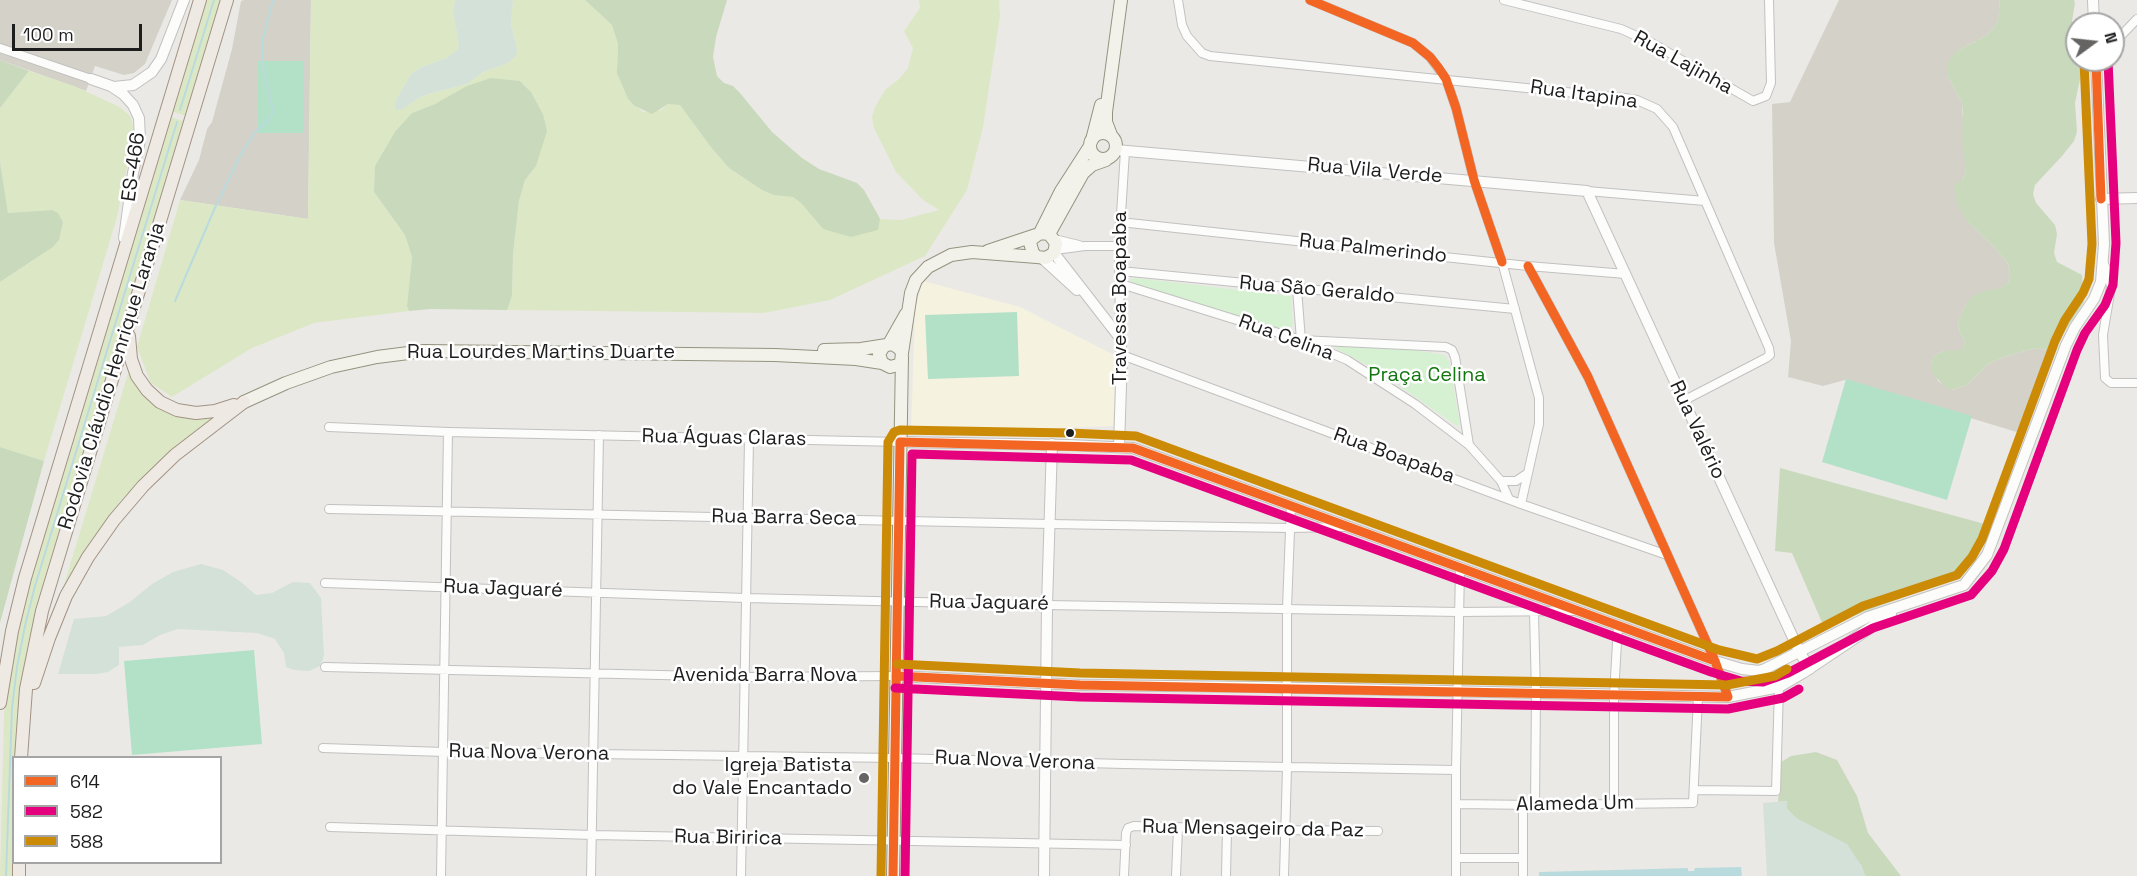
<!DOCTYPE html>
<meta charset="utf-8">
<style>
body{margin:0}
#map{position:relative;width:2137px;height:876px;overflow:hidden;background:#ebe9e6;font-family:"Space Grotesk",sans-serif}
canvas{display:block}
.legend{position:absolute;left:12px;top:756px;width:210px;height:108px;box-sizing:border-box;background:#fff;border:2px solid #a5a5a5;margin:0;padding:8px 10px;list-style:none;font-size:18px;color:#1d1d1d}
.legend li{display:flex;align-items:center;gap:12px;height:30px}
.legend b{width:30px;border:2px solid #a5a5a5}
.north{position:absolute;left:2065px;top:12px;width:60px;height:60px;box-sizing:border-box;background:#fff;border:2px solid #a5a5a5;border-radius:50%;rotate:75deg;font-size:16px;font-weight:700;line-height:24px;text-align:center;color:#1d1d1d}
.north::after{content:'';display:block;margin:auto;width:21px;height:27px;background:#656463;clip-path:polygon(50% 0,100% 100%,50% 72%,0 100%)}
.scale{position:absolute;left:12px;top:24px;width:130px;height:27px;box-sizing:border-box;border:3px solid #1d1d1d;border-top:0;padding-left:8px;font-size:18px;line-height:21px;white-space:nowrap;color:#1d1d1d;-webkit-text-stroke:4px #fff;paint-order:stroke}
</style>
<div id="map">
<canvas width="2137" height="876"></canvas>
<ul class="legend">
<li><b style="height:8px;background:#f26522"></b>614</li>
<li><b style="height:8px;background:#e5007d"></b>582</li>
<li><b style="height:8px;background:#cb8b06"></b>588</li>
</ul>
<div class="north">N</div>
<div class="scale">100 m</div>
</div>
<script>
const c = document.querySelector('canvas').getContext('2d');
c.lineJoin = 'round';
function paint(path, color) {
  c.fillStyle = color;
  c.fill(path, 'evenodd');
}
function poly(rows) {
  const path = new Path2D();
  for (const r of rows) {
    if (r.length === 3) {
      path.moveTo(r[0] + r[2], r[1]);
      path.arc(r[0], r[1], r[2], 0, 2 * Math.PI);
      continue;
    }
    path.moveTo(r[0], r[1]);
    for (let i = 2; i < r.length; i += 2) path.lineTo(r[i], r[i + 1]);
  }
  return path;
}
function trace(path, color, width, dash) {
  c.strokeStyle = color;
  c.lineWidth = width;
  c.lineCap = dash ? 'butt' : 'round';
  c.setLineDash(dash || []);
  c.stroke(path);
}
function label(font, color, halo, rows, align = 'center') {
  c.font = font + ' "Space Grotesk",sans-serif';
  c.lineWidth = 5;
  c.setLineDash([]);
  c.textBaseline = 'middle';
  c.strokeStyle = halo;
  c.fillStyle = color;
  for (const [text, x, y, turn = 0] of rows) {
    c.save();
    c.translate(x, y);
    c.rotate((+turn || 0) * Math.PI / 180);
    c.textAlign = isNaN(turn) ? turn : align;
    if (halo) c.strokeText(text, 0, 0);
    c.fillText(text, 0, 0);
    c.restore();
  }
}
paint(poly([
 [923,281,1020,307,1116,356,1113,426,911,433,915,309]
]), '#f5f2e0');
paint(poly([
 [0,0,172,0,145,64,134,73,124,75,95,66,86,91,0,60],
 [244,0,311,0,308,219,180,200,199,160,207,129,212,122,232,49,241,1],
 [1839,0,2000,0,1998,21,1993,29,1986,36,1957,51,1948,77,1962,103,1966,171,1962,180,1967,221,1996,249,2008,264,2010,274,2008,283,2000,289,1991,290,1966,304,1958,322,1960,333,1965,341,1962,351,1944,351,1935,355,1931,364,1938,381,1951,390,1967,385,1988,364,2006,356,2037,348,2052,351,2020,433,1845,380,1823,386,1788,377,1791,341,1774,243,1772,104,1790,102]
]), '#d4d2c8');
paint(poly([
 [205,0,221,0,186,116,171,111],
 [311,0,455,0,453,12,459,44,457,50,447,58,422,67,411,74,395,102,409,105,419,98,428,94,467,84,483,72,508,63,517,50,511,24,513,0,585,0,612,25,618,44,617,64,628,99,643,112,661,110,668,104,680,105,710,146,729,168,762,190,793,197,801,203,823,229,877,230,880,219,901,220,939,210,923,200,896,172,874,128,872,117,875,107,885,90,900,78,908,68,913,48,904,31,920,8,919,0,999,0,1000,16,983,127,967,190,925,256,830,300,764,313,507,310,512,296,513,254,519,201,525,180,536,166,543,114,531,92,520,81,435,104,412,113,375,166,374,192,405,235,412,257,407,306,409,311,314,323,252,348,172,397,151,383,137,347,180,200,308,219],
 [29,71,74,86,120,107,131,117,134,132,117,217,44,461,0,447,0,282,53,247,59,240,63,222,52,210,8,213,0,162,0,108],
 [170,117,184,121,43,584,30,636,26,662,16,757,14,758,13,876,0,876,4,714,7,687,22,606],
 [129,370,133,378,196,419,216,418,166,455,121,500,86,549,60,598]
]), '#dce8c5');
paint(poly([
 [585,0,727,0,716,37,713,57,717,76,724,83,733,86,740,93,772,132,802,158,819,169,857,183,864,190,878,215,880,219,878,230,851,237,823,229,801,203,793,197,774,195,762,190,729,168,710,146,680,105,668,104,652,114,635,106,628,99,617,73,618,44,612,25],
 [2000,0,2074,0,2075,3,2072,21,2073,30,2077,32,2077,60,2084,60,2075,103,2077,132,2074,141,2062,156,2035,185,2033,194,2036,203,2055,225,2057,234,2054,253,2057,262,2082,275,2084,302,2052,351,2037,348,2006,356,1988,364,1967,385,1951,390,1946,388,1932,373,1931,364,1935,355,1944,351,1962,350,1965,341,1960,333,1958,322,1966,304,1973,296,1981,292,2001,288,2008,283,2010,274,2008,264,1996,249,1967,221,1957,204,1954,185,1962,180,1966,171,1962,138,1963,113,1962,103,1948,77,1947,67,1950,58,1957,51,1986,36,1993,29,1998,21],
 [0,60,29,71,0,108],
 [491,78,520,81,531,92,543,114,547,131,536,166,525,180,519,201,513,254,512,296,507,310,430,309,409,311,407,306,412,257,405,235,374,192,375,166,395,132,412,113,435,104,467,86],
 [0,162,8,213,52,210,58,213,63,222,59,240,53,247,0,282],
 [0,447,44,461,0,623],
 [1780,468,1992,526,1990,537,1962,575,1824,627,1792,553,1775,551],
 [1816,752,1837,760,1857,796,1868,833,1901,876,1865,876,1861,865,1796,818,1787,809,1787,801,1778,802,1781,762,1791,756]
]), '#c9d9bc');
paint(poly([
 [455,0,513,0,511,24,517,50,516,56,508,63,483,72,467,84,428,94,419,98,403,109,396,110,395,102,411,74,422,67,447,58,457,50,459,44,453,12],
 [201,564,223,570,241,582,256,595,272,593,293,582,310,583,321,598,324,656,320,666,309,671,294,670,286,667,284,653,275,639,257,633,178,629,160,635,143,645,119,647,119,665,108,672,96,674,58,674,74,619,106,616,130,602,152,584,173,572],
 [1787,801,1787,809,1796,818,1847,844,1861,865,1865,876,1767,876,1763,803]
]), '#d4e1d8');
paint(poly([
 [1136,278,1291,296,1293,325,1284,331,1133,285,1130,279],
 [1337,345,1410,349,1444,355,1449,361,1460,425,1457,426,1378,371,1337,349,1335,347]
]), '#d5f1d2');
paint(poly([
 [258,61,304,61,304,133,258,133],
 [1017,312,1019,376,928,379,925,315],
 [1846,379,1972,416,1947,500,1822,462],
 [254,650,262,744,132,755,124,661]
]), '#b2e1c7');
paint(poly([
 [1741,867,1742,876,1539,876,1539,872,1688,868,1688,871,1694,871,1695,868]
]), '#badbde');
trace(poly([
 [180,110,214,0],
 [175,301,214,210,239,158,254,133,268,121,273,112,262,61,263,38,273,0],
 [6,876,12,708,17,667,25,626,35,586,177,122]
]), '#badbde', 2);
const minor = poly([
 [1178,0,1182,25,1187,36,1202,53,1210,56,1625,98,1637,100,1657,109,1673,127,1769,348,1770,355,1766,358,1683,401],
 [1310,0,1413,43,1430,57,1446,79,1456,108,1474,180,1502,262,1539,398,1539,424,1521,504],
 [1504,0,1621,29,1652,43,1753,101,1766,96,1771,83,1769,0],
 [2113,44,2137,19],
 [0,48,91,79],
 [1587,191,1705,201],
 [1120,222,1528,266,1626,274],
 [1054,239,1079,245],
 [1055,250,1085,246,1119,246],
 [2103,262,2108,273,2111,287,2103,335,2105,378,2111,383,2137,383],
 [1528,266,1588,377,1715,661,1728,697],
 [1120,271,1515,309],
 [1121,284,1301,340,1347,360,1415,404,1469,445,1501,481,1509,499],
 [1297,289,1301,340,1446,347,1452,350,1455,357,1469,445],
 [1120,338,1119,246,1125,151],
 [1122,355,1521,504,1667,555],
 [329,427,448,432,900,442],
 [1501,481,1516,481,1528,473],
 [329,509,1050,524,1289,528,1345,527],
 [325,583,745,598,1047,605,1459,612,1575,611],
 [1534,613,1536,694,1535,805],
 [325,667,744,677,896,676],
 [323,748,444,752,895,758,1124,764,1456,770],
 [1694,790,1776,791,1779,687],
 [1614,803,1614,695,1618,625],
 [1456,804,1535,805,1693,803,1698,697],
 [330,827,593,835,1126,845],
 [1457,858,1523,858],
 [441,876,448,432],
 [591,876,599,435],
 [741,876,749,439],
 [1124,876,1126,833,1128,828,1134,826,1286,830,1378,831],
 [1176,876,1178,828],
 [1226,876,1227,829],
 [1284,876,1287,768,1287,608,1291,505],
 [1456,876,1456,770,1460,569],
 [1523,876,1523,805]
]);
const tertiary = poly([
 [2093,0,2094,24],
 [91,79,111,86,123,94,133,105,139,118,140,140,133,173,124,238],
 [114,87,133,85,152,72,161,59,184,0],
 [1116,150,1587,191,1800,653,1810,669],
 [2101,199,2137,198],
 [1054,253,1120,338,1122,355,1119,446],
 [1042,258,1077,290],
 [900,442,1069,445,1133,448,1715,661,1742,669,1759,671,1765,669,1868,617,1964,585,1987,555,2066,345,2075,327,2094,299,2101,282,2104,244,2096,60],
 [896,676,1080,685,1255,687,1728,697,1779,687,1803,673,1891,614],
 [1044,876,1047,605,1052,444]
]);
const secondary = poly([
 [1103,146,13],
 [1111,135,1106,122,1106,112,1121,0],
 [1092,140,1101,105],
 [1040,233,1049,234,1056,243,1054,253,1046,258,1037,257,1033,253,1030,243,1032,239,1040,233,1061,191,1090,146],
 [1049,234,1083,173,1092,165,1106,160],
 [988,251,1036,235],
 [889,344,906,314],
 [824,350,861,349,893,344,900,349,902,353,901,362,898,365,890,367,882,363,879,354,884,346],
 [902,353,911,293,916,280,928,267,951,255,972,252,1037,257],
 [244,402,286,383,331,367,377,357,424,351,775,355,856,359,882,363],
 [893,876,902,357]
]);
const primary = poly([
 [129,336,131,359,137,376,147,390,160,402,177,410,196,413,215,411,234,405],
 [34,683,49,638,66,596,88,557,114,520,143,486,175,455,244,402],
 [0,703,12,631,25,578,200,0],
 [21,758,26,689,42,611,227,0],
 [19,876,19,862]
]);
trace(minor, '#c2c1c0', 10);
trace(tertiary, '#c2c1c0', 12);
trace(secondary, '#95937f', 14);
trace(primary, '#a19384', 14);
trace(minor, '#fcfcfb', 8);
trace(tertiary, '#fcfcfb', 10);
trace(secondary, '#f3f2ea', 12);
trace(primary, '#efe9e4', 12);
trace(poly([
 [1310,0,1413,43,1430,57,1438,67,1446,79,1456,108,1474,180,1502,262],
 [2096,60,2101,199],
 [896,676,1080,685,1728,697,1715,661,1588,377,1528,266],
 [893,876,900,442,1133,448,1715,661]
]), '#f26522', 9);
trace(poly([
 [895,688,1080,697,1728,709,1783,698,1799,689],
 [905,876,912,454,1131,460,1711,672,1741,681,1763,682,1788,673,1873,628,1971,595,1992,571,2004,549,2077,350,2085,333,2105,305,2113,285,2116,243,2108,60]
]), '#e5007d', 9);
trace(poly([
 [897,664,1080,673,1727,685,1775,676,1787,669],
 [881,876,888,442,894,432,900,430,1069,433,1136,436,1719,650,1757,659,1777,651,1863,606,1957,575,1972,557,1982,539,2055,341,2065,320,2083,293,2089,279,2092,244,2084,61]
]), '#cb8b06', 9);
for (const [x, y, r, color] of [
 [1070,433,5,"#1d1d1d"],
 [864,778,6,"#656463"]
]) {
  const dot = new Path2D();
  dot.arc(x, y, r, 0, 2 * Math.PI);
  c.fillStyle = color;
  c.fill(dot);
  trace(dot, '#fff', 2);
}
label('20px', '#1d1d1d', '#fff', [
 ["Rua Lajinha",1683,63,29],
 ["Rua Itapina",1584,95,8],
 ["ES-466",134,167,-82],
 ["Rua Vila Verde",1375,171,5],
 ["Rua Palmerindo",1373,249,6],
 ["Rua São Geraldo",1317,290,5],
 ["Travessa Boapaba",1121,298,-90],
 ["Rua Celina",1286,338,20],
 ["Rua Lourdes Martins Duarte",541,353],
 ["Rodovia Cláudio Henrique Laranja",112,376,-73],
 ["Rua Valério",1697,430,65],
 ["Rua Águas Claras",724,438,1],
 ["Rua Boapaba",1394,456,20],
 ["Rua Barra Seca",784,518,1],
 ["Rua Jaguaré",503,589,2],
 ["Rua Jaguaré",989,603,1],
 ["Avenida Barra Nova",765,676],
 ["Rua Nova Verona",529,753,1],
 ["Rua Nova Verona",1015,761,2],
 ["Alameda Um",1575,804,-1],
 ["Rua Mensageiro da Paz",1253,829,1],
 ["Rua Biririca",728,838,1]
]);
label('20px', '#13770f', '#fff', [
 ["Praça Celina",1427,376]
]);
label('20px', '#1d1d1d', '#fff', [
 ["Igreja Batista",852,766],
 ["do Vale Encantado",852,789]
], 'right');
</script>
